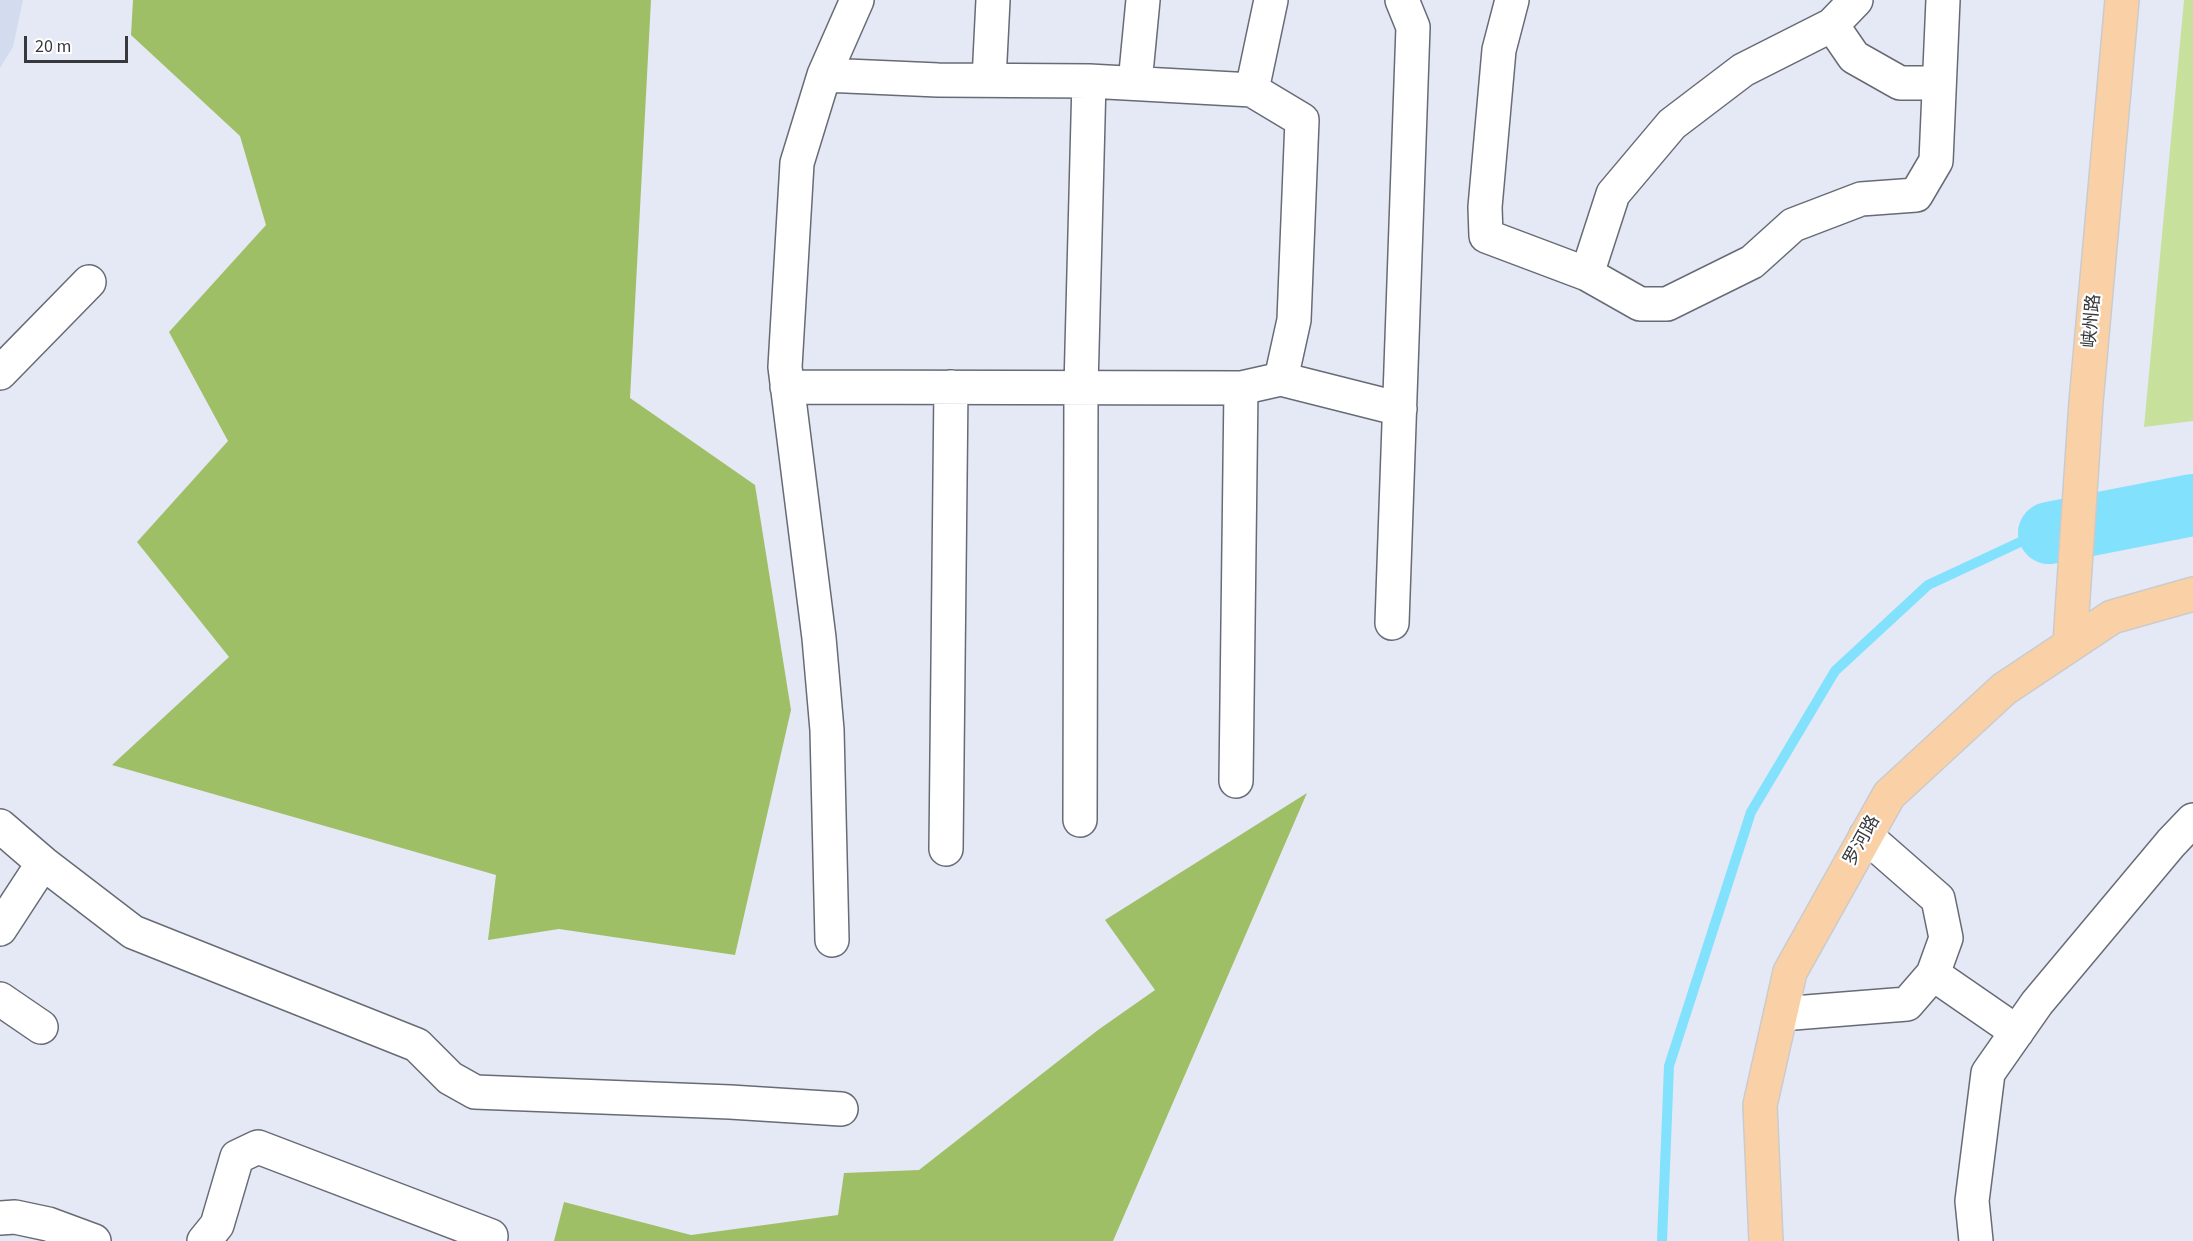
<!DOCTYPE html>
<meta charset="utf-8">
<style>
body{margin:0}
#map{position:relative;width:2193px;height:1241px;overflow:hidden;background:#e4e9f5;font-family:"Source Sans 3",sans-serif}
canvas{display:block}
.scale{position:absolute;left:24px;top:36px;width:104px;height:27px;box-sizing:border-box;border:3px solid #36383c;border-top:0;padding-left:8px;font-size:18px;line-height:21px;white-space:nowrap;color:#36383c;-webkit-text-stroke:4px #fff;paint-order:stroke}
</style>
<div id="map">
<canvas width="2193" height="1241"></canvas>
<div class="scale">20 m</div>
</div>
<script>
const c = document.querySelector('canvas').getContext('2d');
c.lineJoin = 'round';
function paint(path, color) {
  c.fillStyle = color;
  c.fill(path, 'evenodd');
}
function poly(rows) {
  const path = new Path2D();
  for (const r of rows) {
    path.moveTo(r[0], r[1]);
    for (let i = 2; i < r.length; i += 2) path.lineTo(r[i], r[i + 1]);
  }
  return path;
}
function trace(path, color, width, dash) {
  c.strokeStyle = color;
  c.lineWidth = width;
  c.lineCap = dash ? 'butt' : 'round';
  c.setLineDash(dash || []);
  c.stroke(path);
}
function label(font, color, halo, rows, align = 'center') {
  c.font = font + ' "Source Sans 3","Noto Sans SC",sans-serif';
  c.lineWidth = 4.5;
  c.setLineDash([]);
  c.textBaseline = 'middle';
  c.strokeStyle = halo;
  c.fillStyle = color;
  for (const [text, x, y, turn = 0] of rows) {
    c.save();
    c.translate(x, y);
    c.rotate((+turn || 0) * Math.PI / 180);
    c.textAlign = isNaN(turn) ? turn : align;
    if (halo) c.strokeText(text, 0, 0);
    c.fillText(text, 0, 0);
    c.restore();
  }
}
paint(poly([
 [0,0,23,0,13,47,0,68]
]), '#d3dcee');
paint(poly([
 [2184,0,2193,0,2193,421,2144,427]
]), '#c7e19d');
paint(poly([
 [133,0,651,0,630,398,755,485,791,710,735,955,559,929,488,940,496,875,112,765,229,657,137,542,228,441,169,332,266,225,240,136,131,35],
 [1307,793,1113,1241,554,1241,564,1202,691,1235,838,1215,844,1173,919,1170,1098,1030,1155,990,1105,920]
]), '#9fbf66');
trace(poly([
 [1662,1241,1669,1066,1751,812,1835,671,1928,585,2031,537,2049,533]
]), '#82e1fc', 10);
trace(poly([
 [2049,533,2193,505]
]), '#82e1fc', 62);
const minor = poly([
 [1512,0,1499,50,1485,207,1486,236,1587,274,1640,304,1667,304,1752,262,1793,225,1861,199,1916,195,1936,161,1943,0],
 [1832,25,1854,57,1900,83,1939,83],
 [989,80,993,0],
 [1135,83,1143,0],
 [1252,90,1271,0],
 [1587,274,1613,194,1672,124,1743,70,1832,25,1856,0],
 [0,373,89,282],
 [1281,379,1400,409],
 [787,387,1241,388,1281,379,1294,320,1302,120,1252,90,1089,81,938,80,824,75],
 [1392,623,1413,27,1402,0],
 [1236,781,1241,388],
 [1080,820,1081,387,1089,81],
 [0,826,43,863,133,932,417,1045,450,1078,475,1092,730,1102,841,1109],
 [946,849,951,387],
 [0,929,43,863],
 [832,940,827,730,819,638,785,367,797,163,824,75,857,0],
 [1933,974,2017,1032],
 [0,999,41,1027],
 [1781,1014,1907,1004,1933,974,1946,938,1938,899,1866,836],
 [0,1218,15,1217,48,1224,94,1241],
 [204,1241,217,1225,237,1157,258,1147,491,1236],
 [1976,1241,1972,1201,1988,1073,2037,1003,2171,843,2193,820]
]);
const major = poly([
 [2070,643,2086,402,2122,0],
 [1766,1241,1760,1105,1790,972,1889,795,2004,689,2112,617,2193,594]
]);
trace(minor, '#676b75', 36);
trace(major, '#cbcbcc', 36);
trace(minor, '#fff', 33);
trace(major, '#fad1a6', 33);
label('18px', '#36383c', '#fff', [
 ["峡州路",2093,321,-85],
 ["罗河路",1863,841,-61]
]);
</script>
